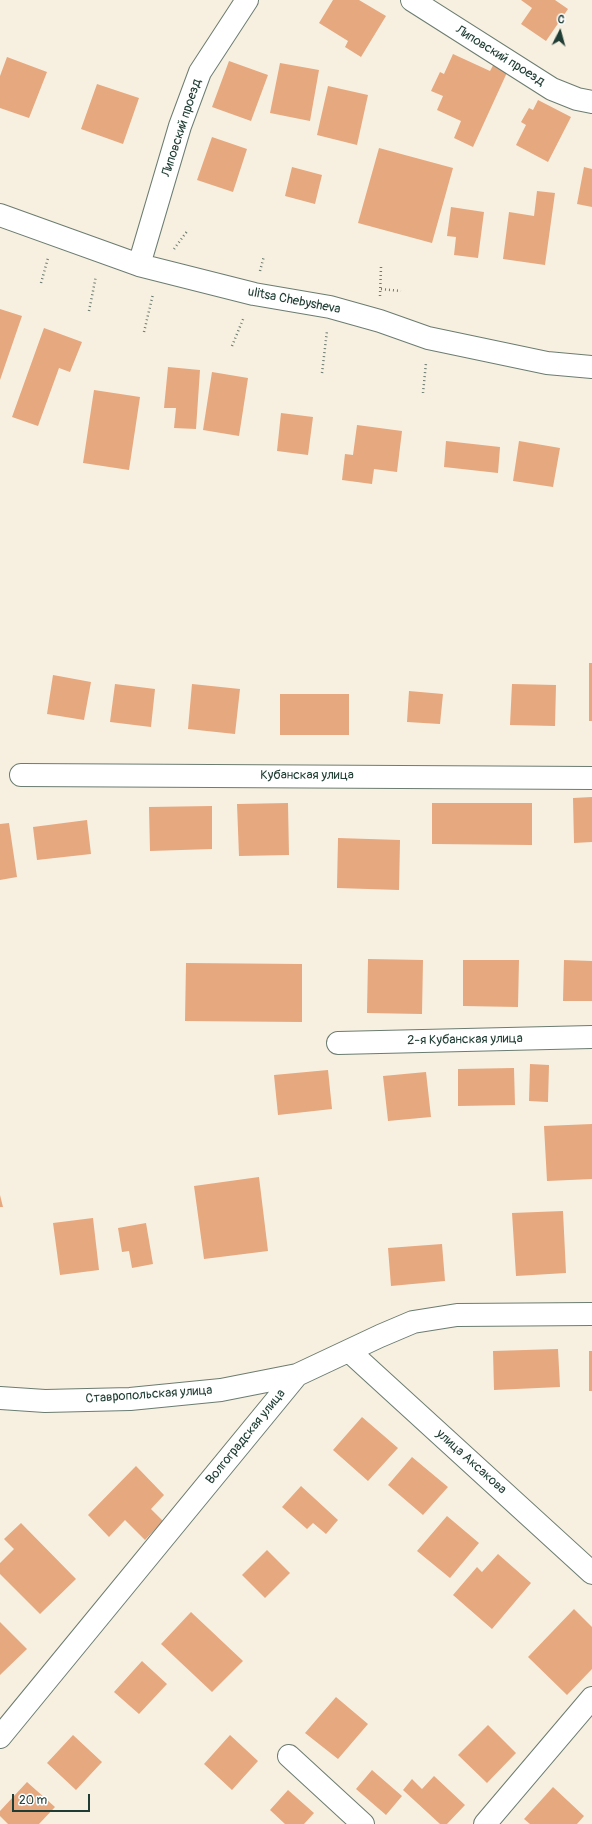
<!DOCTYPE html>
<meta charset="utf-8">
<style>
body{margin:0}
#map{position:relative;width:592px;height:1824px;overflow:hidden;background:#f7f0e0;font-family:Pangolin,sans-serif}
canvas{display:block}
.north{position:absolute;left:540px;top:12px;width:40px;height:40px;-webkit-text-stroke:3px #fff;paint-order:stroke;rotate:6deg;font-size:11px;font-weight:700;line-height:16px;text-align:center;color:#1f3d34}
.north::after{content:'';display:block;margin:auto;width:14px;height:18px;background:#1f3d34;clip-path:polygon(50% 0,100% 100%,50% 72%,0 100%)}
.scale{position:absolute;left:12px;top:1794px;width:78px;height:18px;box-sizing:border-box;border:2px solid #1f3d34;border-top:0;padding-left:5px;font-size:12px;line-height:14px;white-space:nowrap;color:#1f3d34;-webkit-text-stroke:3px #fff;paint-order:stroke}
</style>
<div id="map">
<canvas width="592" height="1824"></canvas>
<div class="north">С</div>
<div class="scale">20 m</div>
</div>
<script>
const c = document.querySelector('canvas').getContext('2d');
c.lineJoin = 'round';
function paint(path, color) {
  c.fillStyle = color;
  c.fill(path, 'evenodd');
}
function poly(rows) {
  const path = new Path2D();
  for (const r of rows) {
    path.moveTo(r[0], r[1]);
    for (let i = 2; i < r.length; i += 2) path.lineTo(r[i], r[i + 1]);
  }
  return path;
}
function trace(path, color, width, dash) {
  c.strokeStyle = color;
  c.lineWidth = width;
  c.lineCap = dash ? 'butt' : 'round';
  c.setLineDash(dash || []);
  c.stroke(path);
}
function label(font, color, halo, rows, align = 'center') {
  c.font = font + ' Pangolin,sans-serif';
  c.lineWidth = 3;
  c.setLineDash([]);
  c.textBaseline = 'middle';
  c.strokeStyle = halo;
  c.fillStyle = color;
  for (const [text, x, y, turn = 0] of rows) {
    c.save();
    c.translate(x, y);
    c.rotate((+turn || 0) * Math.PI / 180);
    c.textAlign = isNaN(turn) ? turn : align;
    if (halo) c.strokeText(text, 0, 0);
    c.fillText(text, 0, 0);
    c.restore();
  }
}
paint(poly([
 [333,0,359,0,386,16,361,57,345,47,348,41,319,23],
 [521,0,555,0,568,9,546,41,521,24,532,8],
 [453,54,490,71,496,60,510,66,473,147,454,138,461,121,437,110,443,96,431,91,440,72,444,74],
 [7,57,47,72,29,118,0,108,0,76],
 [229,61,268,75,251,121,212,107],
 [280,63,319,70,310,121,270,113],
 [97,84,139,98,123,144,81,129],
 [328,86,368,95,357,145,317,135],
 [538,100,571,117,548,162,516,145,526,125,521,122,529,108,533,110],
 [212,137,247,149,233,192,197,180],
 [379,148,453,168,432,243,358,223],
 [292,167,322,175,315,204,285,196],
 [584,167,592,169,592,207,577,204],
 [537,191,555,193,545,265,503,259,509,212,534,216],
 [451,207,484,212,478,258,454,255,456,237,447,236],
 [0,309,22,316,0,380],
 [44,328,82,342,70,372,59,368,38,426,12,417],
 [168,367,200,370,196,429,174,428,176,408,164,408],
 [212,372,248,378,239,436,203,430],
 [94,390,140,397,129,470,83,463],
 [281,413,313,417,308,455,277,451],
 [357,425,402,431,397,472,374,469,372,484,342,480,345,454,353,455],
 [446,441,500,447,498,473,444,467],
 [519,441,560,448,553,487,513,481],
 [589,663,592,663,592,721,589,721],
 [53,675,91,682,84,720,47,714],
 [115,684,155,689,151,727,110,722],
 [192,684,240,689,235,734,188,729],
 [512,684,556,685,555,726,510,725],
 [409,691,443,694,440,724,407,722],
 [280,694,349,694,349,735,280,735],
 [592,797,592,842,574,843,573,798],
 [288,803,289,855,239,856,237,804],
 [432,803,532,803,532,845,432,844],
 [212,806,212,849,150,851,149,807],
 [87,820,91,854,37,860,33,827],
 [9,823,17,877,0,880,0,824],
 [338,838,400,840,399,890,337,888],
 [368,959,423,960,422,1014,367,1013],
 [463,960,519,960,518,1007,463,1006],
 [564,960,592,961,592,1001,563,1001],
 [186,963,302,964,302,1022,185,1021],
 [530,1064,549,1065,548,1102,529,1101],
 [514,1068,515,1105,458,1106,458,1069],
 [328,1070,332,1109,278,1115,274,1075],
 [426,1072,431,1117,388,1121,383,1076],
 [592,1124,592,1179,547,1181,544,1126],
 [259,1177,268,1251,204,1259,194,1186],
 [0,1195,3,1207,0,1207],
 [563,1211,566,1273,516,1276,512,1213],
 [93,1218,99,1270,60,1275,53,1223],
 [146,1223,153,1264,132,1268,129,1251,122,1252,118,1228],
 [442,1244,445,1281,391,1286,388,1248],
 [558,1349,560,1387,494,1390,493,1351],
 [589,1351,592,1351,592,1391,589,1391],
 [362,1417,398,1448,368,1481,333,1450],
 [412,1457,448,1487,423,1515,388,1485],
 [136,1466,164,1495,151,1509,163,1521,145,1540,125,1520,109,1537,88,1515],
 [301,1486,338,1520,326,1534,313,1523,307,1529,282,1507],
 [447,1516,479,1543,450,1578,417,1551],
 [21,1523,76,1579,40,1614,0,1574,0,1563,14,1549,4,1539],
 [267,1550,290,1573,265,1598,242,1575],
 [498,1554,531,1583,492,1629,453,1595,477,1567,482,1572],
 [574,1609,592,1627,592,1669,567,1695,528,1657],
 [191,1612,243,1661,212,1692,161,1644],
 [0,1622,27,1649,0,1675],
 [142,1661,167,1684,139,1714,114,1692],
 [336,1697,368,1724,338,1759,305,1733],
 [488,1725,516,1753,487,1783,458,1755],
 [73,1735,102,1762,76,1790,47,1763],
 [230,1735,258,1761,232,1790,204,1764],
 [372,1770,402,1796,386,1815,356,1789],
 [434,1776,465,1805,447,1824,440,1824,403,1790,412,1779,422,1789],
 [27,1782,55,1807,39,1824,8,1824,0,1816,0,1811],
 [553,1787,584,1816,577,1824,530,1824,524,1819],
 [288,1790,314,1813,304,1824,285,1824,270,1810]
]), '#e6a87f');
const street = poly([
 [412,0,552,89,577,99,592,102],
 [0,215,139,265,254,294,330,307,380,321,428,338,547,363,592,367],
 [139,265,180,126,200,72,247,0],
 [21,775,592,778],
 [338,1043,592,1037],
 [349,1351,592,1573],
 [0,1398,45,1401,130,1399,221,1390,297,1375],
 [0,1737,297,1375,380,1336,413,1322,457,1315,592,1314],
 [289,1756,363,1824],
 [485,1824,592,1698]
]);
trace(street, '#6b7c70', 24);
trace(poly([
 [174,249,188,230],
 [260,271,264,256],
 [41,283,48,258],
 [381,289,401,291],
 [380,296,381,267],
 [89,311,96,276],
 [144,332,153,294],
 [232,346,244,317],
 [322,373,327,331],
 [423,393,426,363]
]), '#6b7c70', 2.5, [1, 3]);
trace(street, '#fff', 22);
label('13px', '#1f3d34', '#fff', [
 ["Липовский проезд",500,56,32],
 ["Липовский проезд",182,128,-72],
 ["ulitsa Chebysheva",294,301,11],
 ["Кубанская улица",307,776],
 ["2-я Кубанская улица",465,1040,-1],
 ["Ставропольская улица",149,1395,-4],
 ["Волгоградская улица",246,1437,-51],
 ["улица Аксакова",471,1462,42]
]);
</script>
